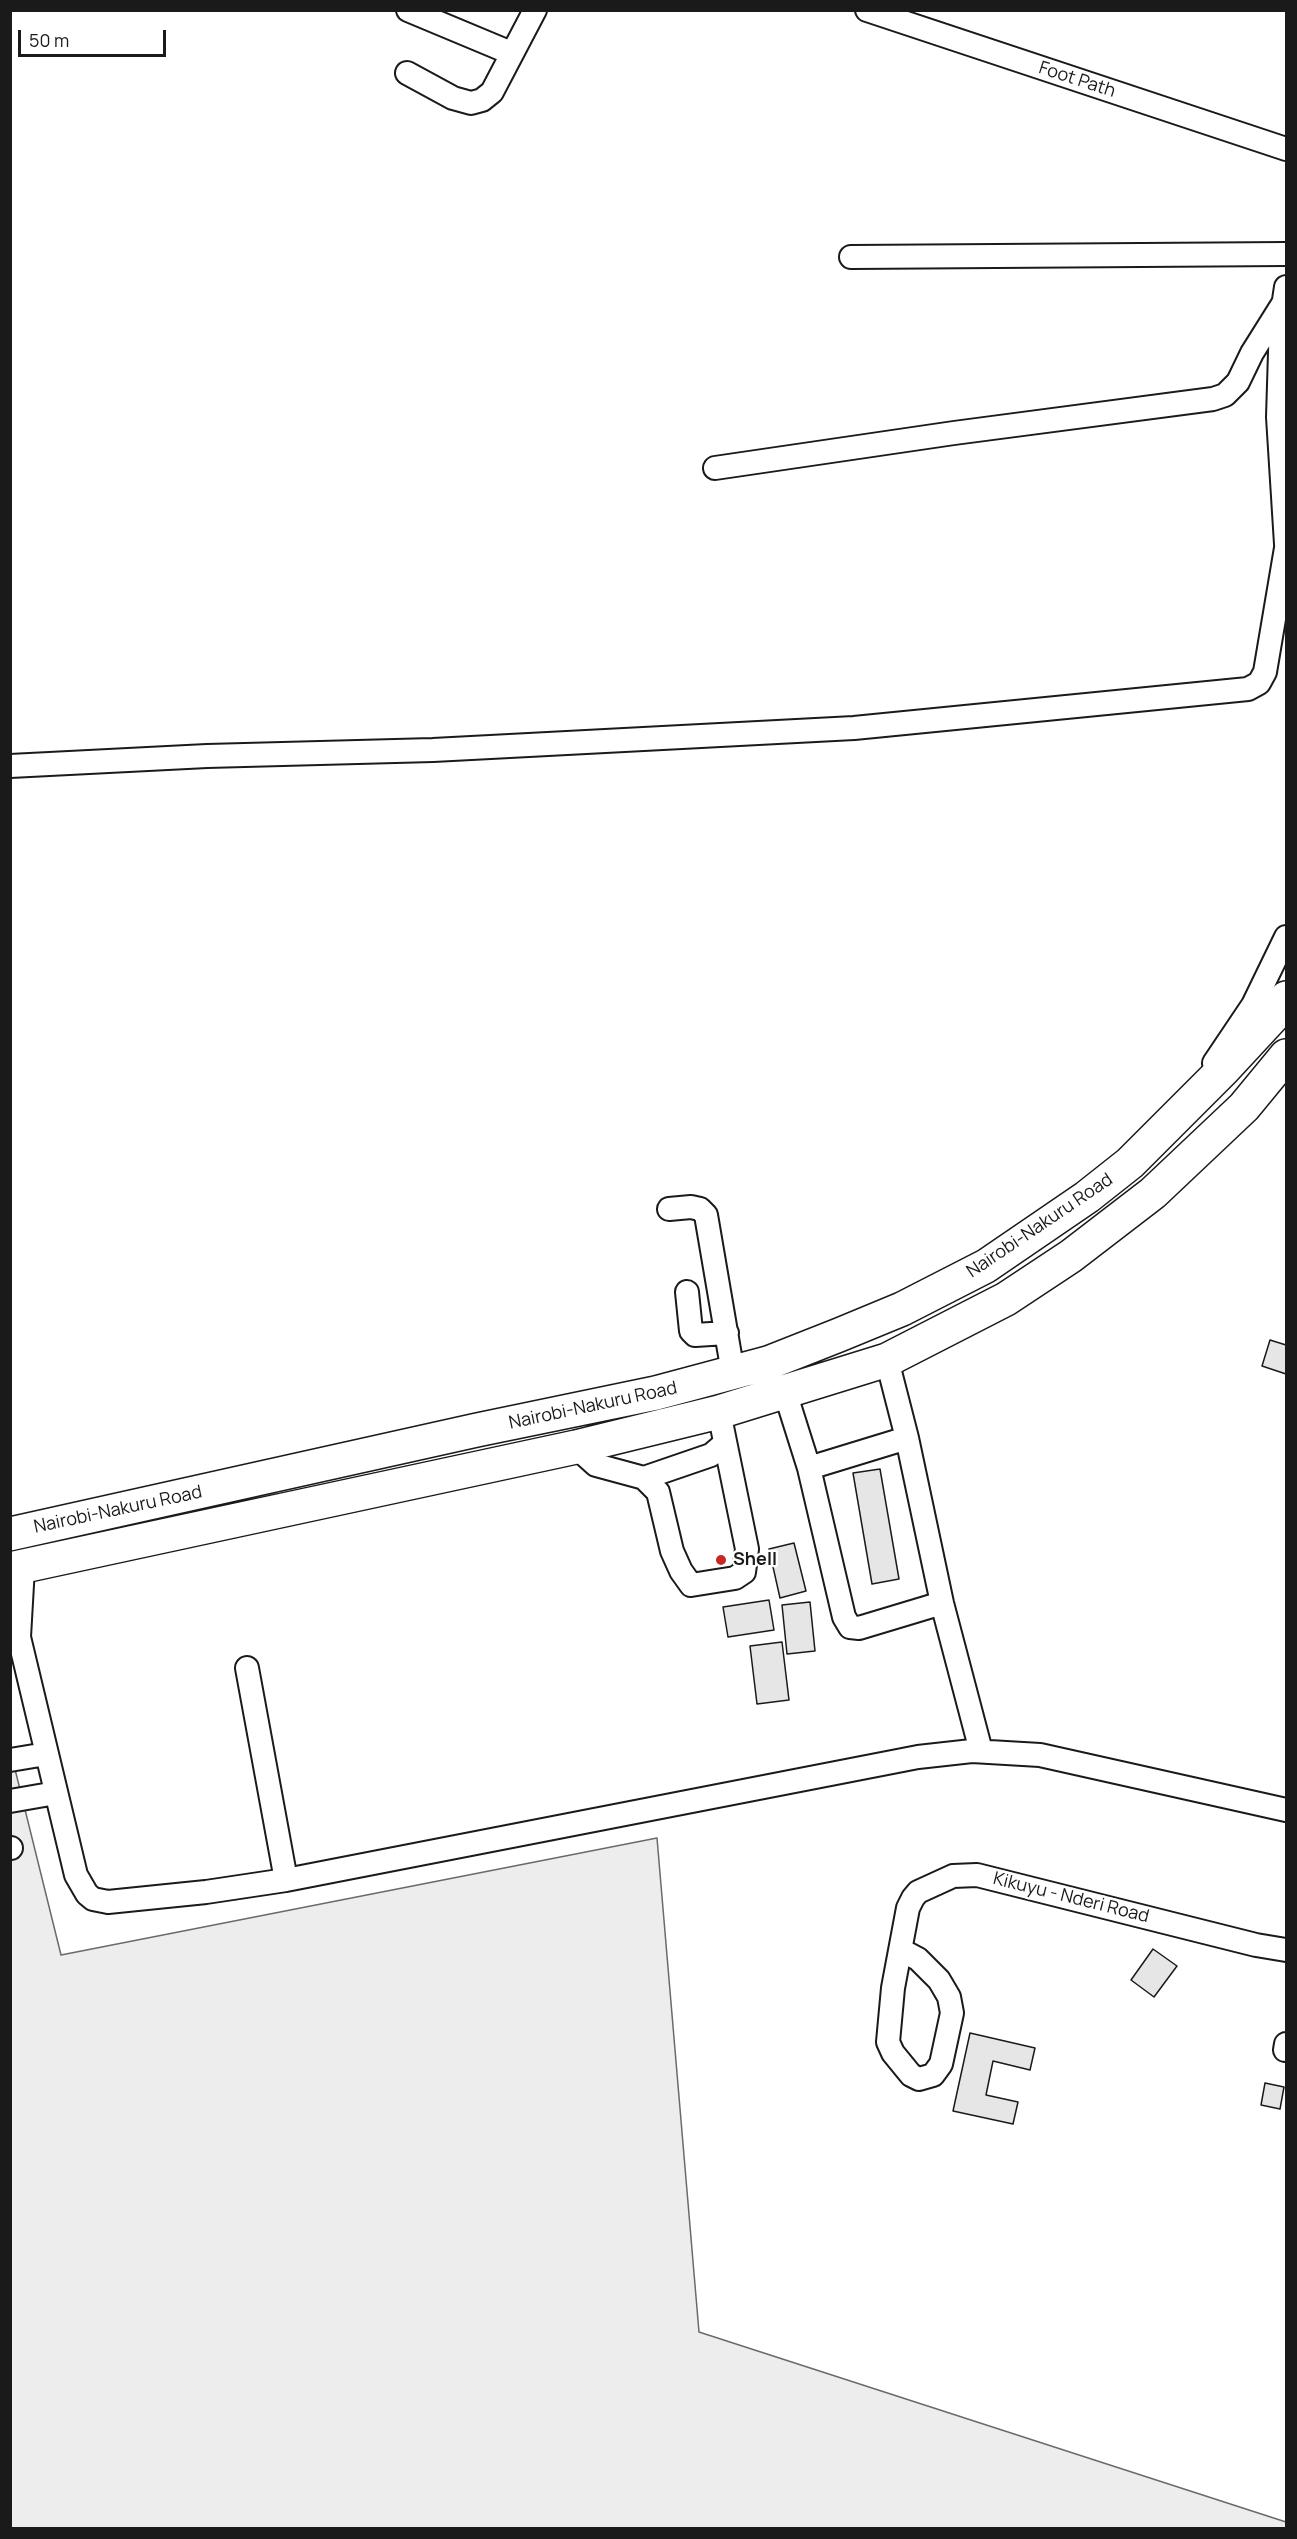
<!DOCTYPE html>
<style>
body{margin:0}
#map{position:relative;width:1297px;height:2539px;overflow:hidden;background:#fff;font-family:Manrope,sans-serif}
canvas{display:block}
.frame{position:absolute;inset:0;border:12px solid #1a1a1a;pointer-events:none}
.scale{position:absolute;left:18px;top:30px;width:148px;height:27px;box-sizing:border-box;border:3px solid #1a1a1a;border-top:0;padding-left:8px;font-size:18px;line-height:21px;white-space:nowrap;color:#1a1a1a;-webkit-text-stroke:4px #fff;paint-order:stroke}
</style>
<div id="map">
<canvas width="1297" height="2539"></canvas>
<div class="frame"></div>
<div class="scale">50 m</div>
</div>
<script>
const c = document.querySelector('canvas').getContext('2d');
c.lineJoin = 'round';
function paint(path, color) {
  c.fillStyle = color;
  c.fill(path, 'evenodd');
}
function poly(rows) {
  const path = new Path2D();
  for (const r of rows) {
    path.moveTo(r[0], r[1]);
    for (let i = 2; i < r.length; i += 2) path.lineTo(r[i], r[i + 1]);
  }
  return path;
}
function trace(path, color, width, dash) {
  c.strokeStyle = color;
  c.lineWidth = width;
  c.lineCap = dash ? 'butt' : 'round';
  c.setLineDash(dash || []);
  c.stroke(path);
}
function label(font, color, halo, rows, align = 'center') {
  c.font = font + ' Manrope,sans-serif';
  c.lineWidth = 4.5;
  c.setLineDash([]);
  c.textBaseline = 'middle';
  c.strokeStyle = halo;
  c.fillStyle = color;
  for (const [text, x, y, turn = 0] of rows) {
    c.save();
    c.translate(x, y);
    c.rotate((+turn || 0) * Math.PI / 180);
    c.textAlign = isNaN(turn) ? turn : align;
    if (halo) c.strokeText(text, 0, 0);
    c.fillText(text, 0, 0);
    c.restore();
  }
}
const built = poly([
 [10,1749,61,1955,657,1838,699,2332,1286,2522,1286,2528,11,2528,10,1749]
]);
paint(built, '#ededed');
trace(built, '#6a6a6a', 1.5);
const building = poly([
 [1270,1340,1286,1345,1286,1374,1262,1366,1270,1340],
 [880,1469,899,1579,872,1584,853,1473,880,1469],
 [794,1543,806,1591,780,1598,769,1549,794,1543],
 [769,1600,774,1630,728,1637,723,1607,769,1600],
 [810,1602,815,1651,787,1654,782,1605,810,1602],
 [782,1642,789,1700,757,1704,750,1646,782,1642],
 [1153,1949,1177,1966,1154,1997,1131,1980,1153,1949],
 [970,2033,1035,2048,1030,2070,993,2061,986,2095,1018,2102,1013,2124,953,2111,970,2033],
 [1265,2083,1284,2087,1280,2109,1261,2105,1265,2083]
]);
paint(building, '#e6e6e6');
trace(building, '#1a1a1a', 1.5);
const minor = poly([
 [408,10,511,53],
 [867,10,1286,149],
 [407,73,453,98,471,103,482,100,492,92,535,10],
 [851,257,1286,254],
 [1286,287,1281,320,1278,417,1286,544],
 [715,468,954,433,1213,399,1225,395,1238,382,1252,353,1284,302],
 [10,766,207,756,433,750,854,728,1248,689,1259,683,1265,672,1286,548],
 [1214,1063,1253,1005,1286,937],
 [669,1209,691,1207,700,1209,706,1215,733,1373],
 [687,1292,691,1331,695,1335,727,1333],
 [785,1392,809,1468,907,1438,887,1360],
 [907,1438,942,1603,981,1751],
 [576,1447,596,1465,644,1478,658,1492,672,1551,681,1571,691,1585,735,1578,744,1572,747,1549,719,1412],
 [809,1468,844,1617,850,1627,859,1628,942,1603],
 [644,1478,711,1455,725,1443],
 [23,1567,19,1637,76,1875,87,1894,93,1899,108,1902,206,1892,286,1880,918,1757,972,1751,1040,1755,1286,1810],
 [247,1668,286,1880],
 [10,1760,46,1754],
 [10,1801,56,1793],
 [10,1848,11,1848],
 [901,1950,918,1959,939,1980,949,1997,952,2013,941,2064,933,2075,919,2079,911,2075,893,2053,888,2042,893,1988,908,1908,913,1898,918,1892,953,1876,977,1875,1256,1945,1286,1950],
 [1285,2050,1286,2044]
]);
const highway = poly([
 [10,1534,477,1430,656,1393,768,1363,839,1335,902,1309,986,1266,1087,1197,1130,1163,1224,1069,1275,1014,1286,998],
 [10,1569,576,1447,719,1412,887,1360,1006,1299,1071,1256,1153,1193,1244,1107,1286,1056]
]);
trace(minor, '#1a1a1a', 26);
trace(highway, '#1a1a1a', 36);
trace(minor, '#fff', 22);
trace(highway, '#fff', 33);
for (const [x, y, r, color] of [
 [721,1560,6,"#c62828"]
]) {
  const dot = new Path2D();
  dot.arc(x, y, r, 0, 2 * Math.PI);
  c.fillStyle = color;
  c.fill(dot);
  trace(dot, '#fff', 2);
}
label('18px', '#1a1a1a', '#fff', [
 ["Foot Path",1077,80,18],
 ["Nairobi-Nakuru Road",1040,1226,-34],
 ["Nairobi-Nakuru Road",593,1406,-12],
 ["Nairobi-Nakuru Road",118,1510,-12],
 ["Kikuyu - Nderi Road",1071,1898,14]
]);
label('bold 18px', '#1a1a1a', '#fff', [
 ["Shell",733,1560]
], 'left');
</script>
